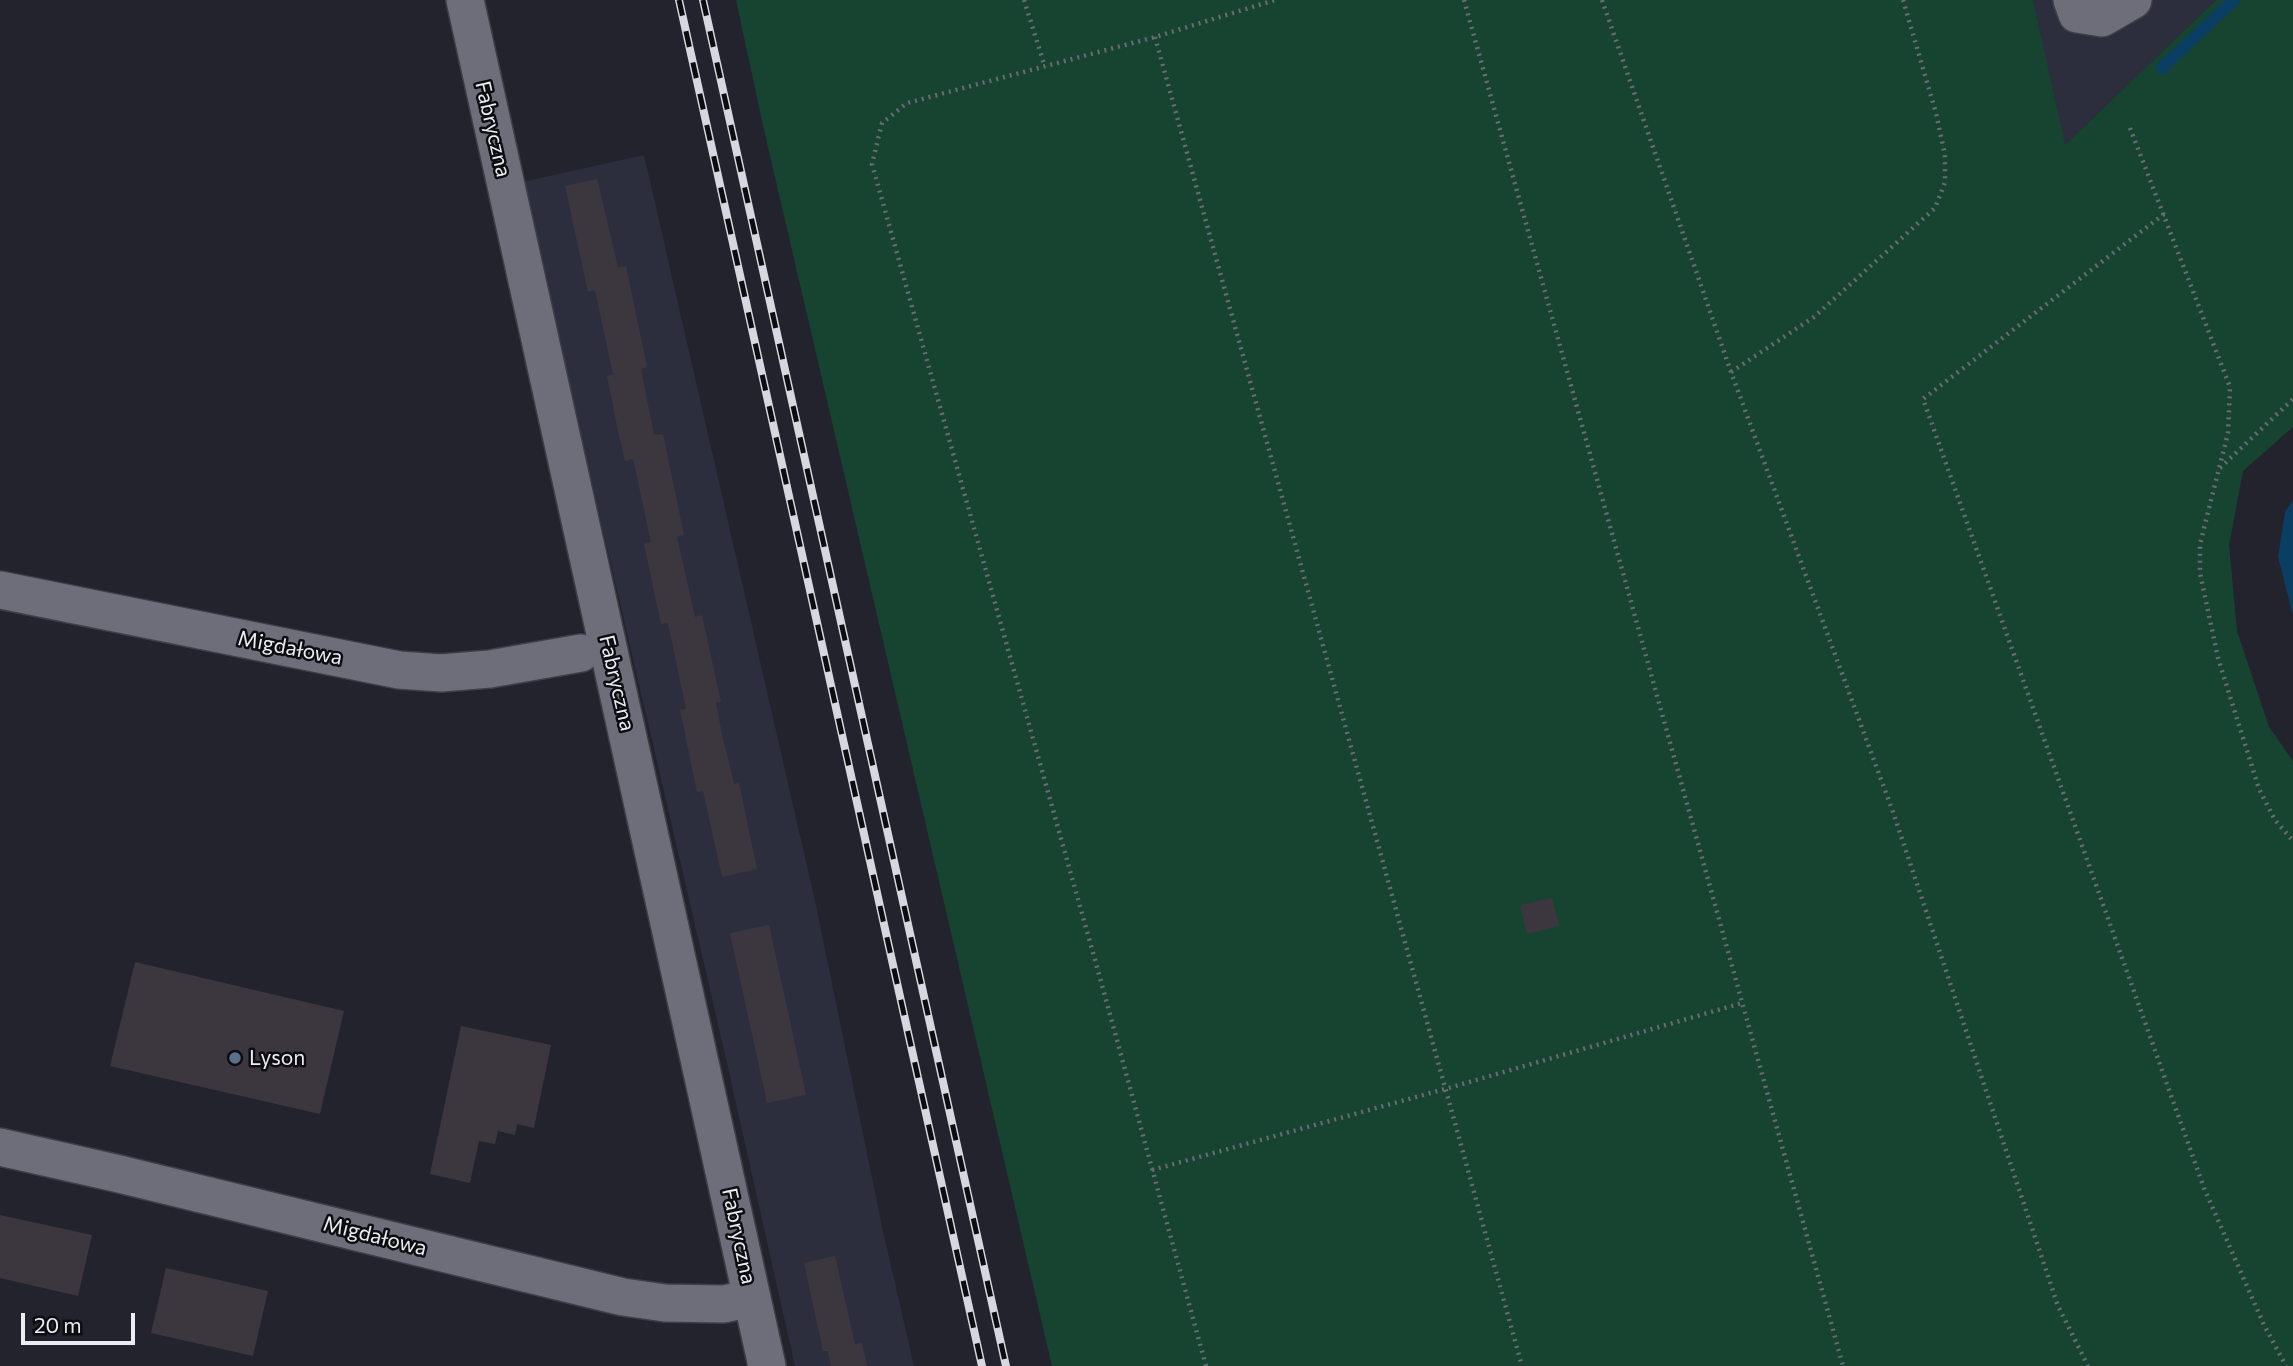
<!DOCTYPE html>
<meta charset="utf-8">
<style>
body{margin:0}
#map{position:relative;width:2293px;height:1366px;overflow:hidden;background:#23232d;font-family:Commissioner,sans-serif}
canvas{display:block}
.scale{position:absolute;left:21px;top:1313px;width:114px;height:32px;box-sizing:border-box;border:4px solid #ecedf3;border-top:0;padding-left:9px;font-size:21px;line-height:24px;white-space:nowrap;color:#ecedf3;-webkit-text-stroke:5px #0d0d11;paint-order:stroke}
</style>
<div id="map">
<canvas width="2293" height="1366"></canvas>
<div class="scale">20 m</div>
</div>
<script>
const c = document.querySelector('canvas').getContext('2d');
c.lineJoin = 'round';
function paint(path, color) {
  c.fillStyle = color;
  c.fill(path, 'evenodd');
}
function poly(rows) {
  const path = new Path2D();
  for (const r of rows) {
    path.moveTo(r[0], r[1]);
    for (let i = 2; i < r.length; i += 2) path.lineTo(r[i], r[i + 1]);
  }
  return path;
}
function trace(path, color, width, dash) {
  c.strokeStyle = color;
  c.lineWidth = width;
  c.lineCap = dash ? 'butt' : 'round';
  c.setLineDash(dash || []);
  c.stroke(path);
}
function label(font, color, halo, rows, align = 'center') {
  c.font = font + ' Commissioner,sans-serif';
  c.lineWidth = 5;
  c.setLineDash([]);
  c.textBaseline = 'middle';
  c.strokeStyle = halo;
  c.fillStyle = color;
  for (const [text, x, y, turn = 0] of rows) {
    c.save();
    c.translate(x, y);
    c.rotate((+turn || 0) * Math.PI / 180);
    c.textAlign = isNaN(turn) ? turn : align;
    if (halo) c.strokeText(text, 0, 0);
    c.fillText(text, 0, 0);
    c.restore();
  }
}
paint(poly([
 [2033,0,2216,0,2064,146],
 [644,155,815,901,883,1231,914,1366,795,1366,719,1028,522,182]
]), '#2d2e3d');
paint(poly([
 [736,0,2033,0,2065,145,2216,0,2293,0,2293,427,2243,471,2229,545,2237,631,2269,727,2293,761,2293,1366,1052,1366,764,130]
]), '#164431');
paint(poly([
 [2293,500,2293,615,2278,557,2285,512]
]), '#0a3e62');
trace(poly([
 [2162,68,2234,0]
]), '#0a3e62', 12);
paint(poly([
 [597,179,618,267,626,266,647,367,641,369,654,435,663,434,684,535,677,537,688,586,695,617,702,615,721,702,716,702,722,735,734,784,739,783,757,869,722,877,703,791,697,792,680,710,686,709,668,623,661,624,644,544,651,542,633,459,625,461,617,426,607,376,613,375,595,290,588,292,565,186],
 [1552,898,1559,926,1527,934,1520,905],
 [769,925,806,1095,767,1103,730,933],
 [135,962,344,1011,320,1114,110,1066],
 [461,1026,551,1045,534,1128,517,1124,515,1135,498,1131,495,1144,479,1141,470,1183,430,1174],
 [0,1215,92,1235,78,1296,0,1278],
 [835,1256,855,1344,862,1343,867,1366,831,1366,828,1351,823,1351,804,1263],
 [166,1268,268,1291,253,1356,151,1333]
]), '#3c373f');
const minor = poly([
 [465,0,767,1366],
 [2072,0,2077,14,2102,18,2133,0],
 [0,590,399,670,441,673,490,669,581,653],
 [0,1147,115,1173,623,1297,665,1303,724,1304,752,1298]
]);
trace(minor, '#3d3e46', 40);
trace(poly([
 [1024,0,1045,67],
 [1464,0,1843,1366],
 [1602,0,1731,372,1893,812,2058,1306,2088,1366],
 [1155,37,1522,1366],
 [2130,128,2230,387,2228,433,2200,544,2200,573,2218,658,2259,789,2275,820,2293,841],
 [2164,214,1923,399,2204,1188,2264,1325,2286,1366],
 [1731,372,1814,317,1935,208,1945,182,1945,155,1936,113,1903,0],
 [2220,468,2293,399],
 [1152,1170,1445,1089,1742,1003],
 [1206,1366,1097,967,872,164,882,123,907,103,1155,37,1275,0]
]), '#6b6b74', 4.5, [2, 5]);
trace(minor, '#6d6e79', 37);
const rail = poly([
 [679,0,982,1366],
 [703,0,1006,1366]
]);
trace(rail, '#d7d8df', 8);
trace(rail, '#0d0d11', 5, [16]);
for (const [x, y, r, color] of [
 [235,1058,7,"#5c6f8a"]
]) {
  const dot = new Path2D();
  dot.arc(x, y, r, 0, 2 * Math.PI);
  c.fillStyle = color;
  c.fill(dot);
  trace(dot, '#0d0d11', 2.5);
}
label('21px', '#ecedf3', '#0d0d11', [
 ["Fabryczna",493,129,77],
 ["Migdałowa",290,648,11],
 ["Fabryczna",617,683,77],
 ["Migdałowa",375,1236,14],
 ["Fabryczna",739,1236,78]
]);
label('21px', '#ecedf3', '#0d0d11', [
 ["Lyson",249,1058]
], 'left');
</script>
